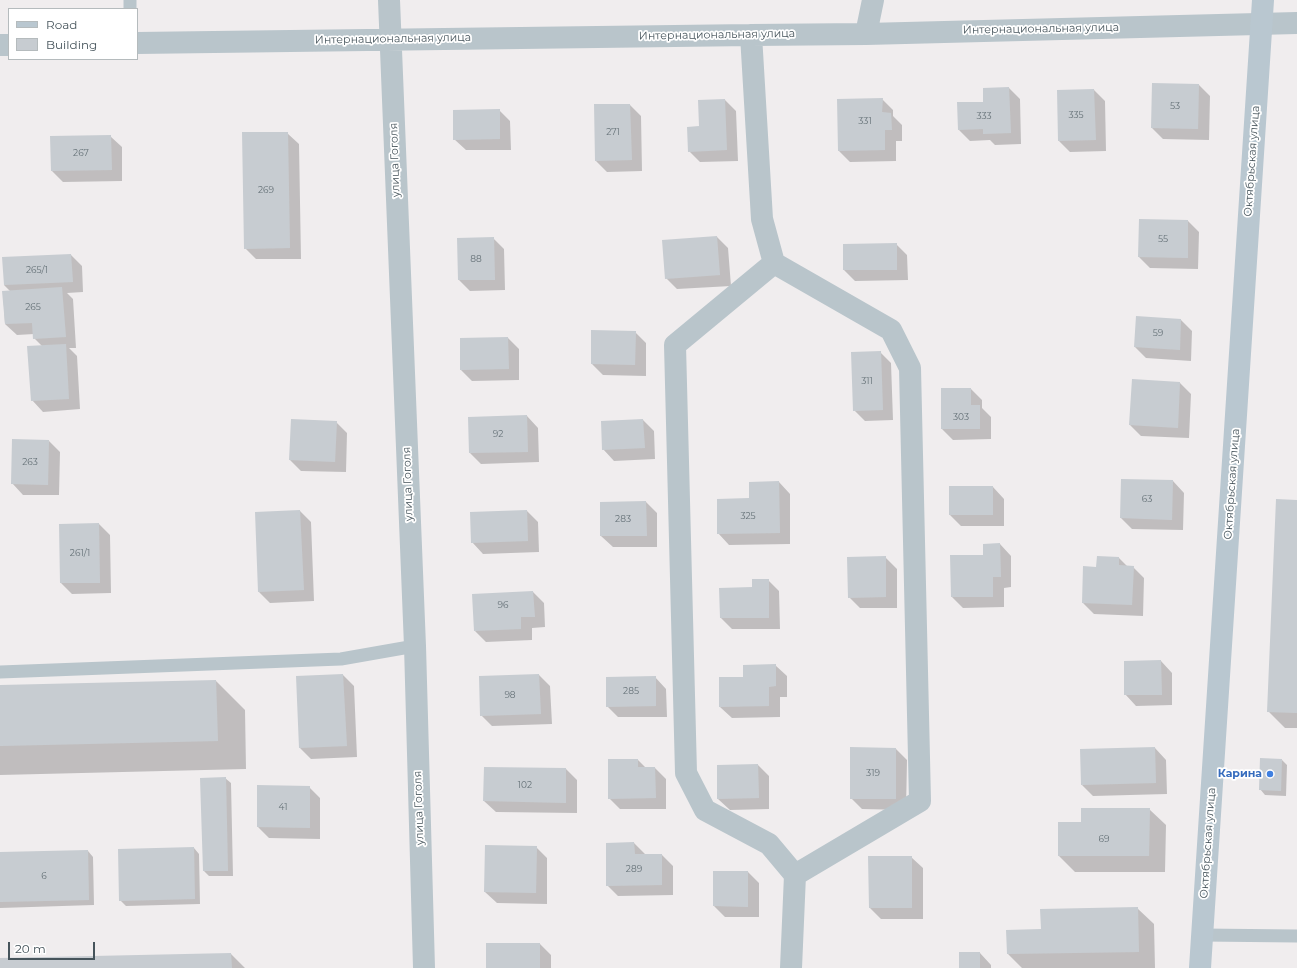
<!DOCTYPE html>
<meta charset="utf-8">
<style>
body{margin:0}
#map{position:relative;width:1297px;height:968px;overflow:hidden;background:#f0edee;font-family:Montserrat,sans-serif}
canvas{display:block}
.legend{position:absolute;left:8px;top:8px;width:130px;height:52px;box-sizing:border-box;background:#fff;border:1px solid #b5bbbd;margin:0;padding:5px 7px;list-style:none;font-size:12px;color:#46545b}
.legend li{display:flex;align-items:center;gap:8px;height:20px}
.legend b{width:20px;border:1px solid #b5bbbd}
.scale{position:absolute;left:8px;top:942px;width:87px;height:18px;box-sizing:border-box;border:2px solid #46545b;border-top:0;padding-left:5px;font-size:12px;line-height:14px;white-space:nowrap;color:#46545b;-webkit-text-stroke:3px #fff;paint-order:stroke}
</style>
<div id="map">
<canvas width="1297" height="968"></canvas>
<ul class="legend">
<li><b style="height:5px;background:#b9c7d0"></b>Road</li>
<li><b style="height:11px;background:#c7ccd1"></b>Building</li>
</ul>
<div class="scale">20 m</div>
</div>
<script>
const c = document.querySelector('canvas').getContext('2d');
c.lineJoin = 'round';
function paint(path, color) {
  c.fillStyle = color;
  c.fill(path, 'evenodd');
}
function poly(rows) {
  const path = new Path2D();
  for (const r of rows) {
    path.moveTo(r[0], r[1]);
    for (let i = 2; i < r.length; i += 2) path.lineTo(r[i], r[i + 1]);
  }
  return path;
}
function trace(path, color, width, dash) {
  c.strokeStyle = color;
  c.lineWidth = width;
  c.lineCap = dash ? 'butt' : 'round';
  c.setLineDash(dash || []);
  c.stroke(path);
}
function label(font, color, halo, rows, align = 'center') {
  c.font = font + ' Montserrat,sans-serif';
  c.lineWidth = 3.5;
  c.setLineDash([]);
  c.textBaseline = 'middle';
  c.strokeStyle = halo;
  c.fillStyle = color;
  for (const [text, x, y, turn = 0] of rows) {
    c.save();
    c.translate(x, y);
    c.rotate((+turn || 0) * Math.PI / 180);
    c.textAlign = isNaN(turn) ? turn : align;
    if (halo) c.strokeText(text, 0, 0);
    c.fillText(text, 0, 0);
    c.restore();
  }
}
paint(poly([
 [1199,85,1210,96,1209,140,1163,139,1152,128],
 [1009,88,1020,99,1021,144,995,145,990,140,970,141,959,130,984,102],
 [1094,90,1105,101,1106,151,1070,152,1059,141],
 [882,99,893,110,893,116,902,125,902,141,896,141,896,161,850,162,839,151],
 [725,100,736,111,738,161,700,162,689,151,700,127],
 [595,105,630,105,641,116,642,171,607,172,596,161],
 [499,110,510,121,511,150,466,150,454,139],
 [287,133,299,144,301,259,256,259,245,248],
 [110,136,122,147,122,181,63,182,52,171,51,137],
 [1188,221,1199,232,1198,269,1150,268,1139,257],
 [717,237,728,248,731,286,677,289,666,278],
 [493,238,504,249,505,290,470,291,459,280],
 [896,244,907,255,908,280,855,281,844,270],
 [71,255,82,266,83,292,67,293,73,299,76,348,69,348,77,356,80,409,43,412,32,400,42,346,34,338,34,334,17,335,5,324,3,292,11,292,4,285],
 [1137,317,1181,320,1192,331,1191,361,1146,358,1135,347],
 [592,331,635,332,646,343,646,376,603,375,592,364],
 [508,338,519,349,519,380,472,381,461,370],
 [880,352,891,363,893,420,865,421,854,410],
 [1133,380,1180,383,1191,394,1189,438,1141,436,1130,425],
 [971,389,982,400,982,408,991,417,991,439,953,440,942,429],
 [527,416,538,428,539,462,481,464,470,453],
 [643,420,654,431,655,459,614,461,603,449],
 [336,422,347,433,346,472,301,471,290,460],
 [49,441,60,452,59,495,23,495,12,483],
 [1173,481,1184,493,1183,530,1132,529,1121,518],
 [779,482,790,494,790,544,729,545,718,533,750,499],
 [993,487,1004,499,1004,526,961,526,950,515],
 [1297,501,1297,728,1285,728,1268,711],
 [646,502,657,513,657,547,613,547,601,536],
 [300,511,311,522,314,601,270,603,259,592],
 [527,511,538,522,539,552,483,554,472,542],
 [99,524,110,535,111,593,72,594,61,583],
 [1000,544,1011,556,1011,587,1004,588,1004,607,963,608,952,597,984,556],
 [885,557,897,569,897,608,860,608,849,597],
 [1097,557,1119,558,1128,567,1133,567,1144,578,1143,616,1094,614,1083,603,1097,568],
 [768,580,779,591,780,629,732,629,721,618],
 [533,592,544,603,545,627,532,628,532,640,486,642,475,631],
 [1161,661,1172,673,1172,705,1136,706,1125,694],
 [775,665,787,676,787,697,780,697,780,717,732,718,720,707,744,678],
 [343,675,354,686,357,757,311,759,300,748],
 [539,675,550,686,552,724,492,726,481,715],
 [655,677,666,689,667,717,618,717,607,706],
 [216,681,245,710,246,769,0,775,0,686],
 [1155,748,1166,760,1167,794,1093,796,1082,785],
 [896,749,907,760,906,810,862,809,851,798],
 [638,760,646,768,655,768,666,779,666,809,620,809,609,798],
 [1282,760,1287,765,1286,796,1265,795,1260,789],
 [758,765,769,776,769,809,730,810,718,799],
 [566,769,577,780,577,813,496,812,484,801],
 [225,778,231,783,233,876,209,876,204,871],
 [309,787,320,798,320,839,269,838,258,827],
 [1149,809,1166,825,1165,872,1075,872,1059,856,1082,823],
 [634,843,646,855,662,855,673,866,673,895,618,896,607,885],
 [536,847,547,858,547,904,497,903,485,892],
 [194,848,199,854,200,904,126,906,120,900],
 [88,851,93,857,94,905,0,908,0,853],
 [869,857,911,857,923,868,923,919,881,919,870,908],
 [748,872,759,883,759,917,725,917,714,906],
 [1137,908,1154,924,1155,968,1022,968,1008,954,1042,930],
 [540,944,551,955,551,968,487,968],
 [980,953,991,965,991,968,960,968],
 [231,954,245,968,0,968,0,959]
]), '#0003');
paint(poly([
 [1152,83,1199,84,1198,129,1151,128],
 [1009,87,1011,133,983,134,983,129,958,130,957,102,983,102,983,88],
 [1094,89,1096,140,1058,141,1057,90],
 [883,98,882,112,891,113,892,130,885,130,885,150,838,151,837,99],
 [725,99,727,150,688,152,687,127,699,126,698,100],
 [594,104,630,104,632,160,595,161],
 [500,109,500,139,453,140,453,110],
 [242,132,288,132,290,248,244,249],
 [111,135,112,170,51,171,50,136],
 [1139,219,1188,220,1188,258,1138,257],
 [717,236,720,275,665,279,662,240],
 [494,237,495,280,458,280,457,238],
 [897,243,897,270,843,270,843,244],
 [71,254,73,282,4,285,2,257],
 [62,287,66,337,33,339,32,323,5,324,2,291],
 [1136,316,1181,319,1180,350,1134,347],
 [591,330,636,331,635,365,591,364],
 [508,337,509,369,460,370,460,338],
 [66,344,69,399,31,401,27,346],
 [881,351,883,410,853,411,851,352],
 [1132,379,1180,382,1178,428,1129,425],
 [941,388,971,388,971,405,980,405,980,429,941,429],
 [527,415,528,452,469,453,468,417],
 [291,419,337,421,335,462,289,460],
 [643,419,645,448,602,450,601,421],
 [12,439,49,440,48,485,11,484],
 [1121,479,1173,480,1172,520,1120,518],
 [779,481,780,533,717,534,717,499,749,498,749,482],
 [949,486,993,486,993,515,949,515],
 [1276,499,1297,500,1297,713,1267,712],
 [646,501,647,536,600,536,600,502],
 [300,510,304,590,258,592,255,512],
 [527,510,528,541,471,543,470,512],
 [99,523,100,583,60,583,59,524],
 [1000,543,1001,577,993,577,993,597,951,597,950,555,983,555,983,544],
 [886,556,886,597,848,598,847,557],
 [1097,556,1119,557,1119,565,1134,566,1132,605,1082,603,1083,566,1096,567],
 [752,579,769,579,769,618,720,618,719,588,752,587],
 [533,591,535,617,521,617,521,629,474,631,472,594],
 [1161,660,1162,695,1124,695,1124,661],
 [776,664,776,686,769,687,769,706,719,707,719,677,743,677,743,665],
 [343,674,347,746,299,748,296,676],
 [539,674,541,714,480,716,479,676],
 [656,676,656,706,606,707,606,677],
 [216,680,218,741,0,746,0,685],
 [850,747,896,748,896,799,850,799],
 [1155,747,1156,783,1081,785,1080,749],
 [1260,758,1282,759,1281,791,1259,790],
 [608,759,638,759,638,767,655,767,656,798,608,799],
 [758,764,759,798,717,799,717,765],
 [484,767,566,768,566,803,483,801],
 [226,777,228,871,203,871,200,778],
 [257,785,310,786,310,828,257,827],
 [1081,808,1150,808,1149,856,1058,856,1058,822,1081,822],
 [634,842,635,854,662,854,662,885,606,886,606,843],
 [485,845,537,846,536,893,484,892],
 [194,847,195,899,119,901,118,849],
 [88,850,89,900,0,902,0,852],
 [868,856,912,856,912,908,869,908],
 [713,871,748,871,748,907,713,906],
 [1138,907,1139,952,1007,954,1006,930,1041,929,1040,909],
 [486,943,540,943,540,968,486,968],
 [959,952,980,952,980,968,959,968],
 [231,953,232,968,0,968,0,958]
]), '#c7ccd1');
trace(poly([
 [130,0,130,9],
 [0,672,341,659,415,646],
 [1202,935,1297,936]
]), '#b9c5cb', 13);
trace(poly([
 [389,0,415,646,424,968],
 [866,34,873,0],
 [751,35,762,219,774,263,675,345,686,773,705,810,769,844,795,875,791,968],
 [137,43,751,35,866,34,1297,23],
 [0,45,9,45],
 [774,263,891,330,910,368,920,801,795,875]
]), '#b9c5cb', 22);
trace(poly([
 [1200,968,1263,0]
]), '#b9c7d0', 22);
for (const [x, y, r, color] of [
 [1270,774,4,"#3f7fe0"]
]) {
  const dot = new Path2D();
  dot.arc(x, y, r, 0, 2 * Math.PI);
  c.fillStyle = color;
  c.fill(dot);
  trace(dot, '#fff', 1.5);
}
label('9px', '#667278', null, [
 ["53",1175,106],
 ["335",1076,115],
 ["333",984,116],
 ["331",865,121],
 ["271",613,132],
 ["267",81,153],
 ["269",266,190],
 ["55",1163,239],
 ["88",476,259],
 ["265/1",37,270],
 ["265",33,307],
 ["59",1158,333],
 ["311",867,381],
 ["303",961,417],
 ["92",498,434],
 ["263",30,462],
 ["63",1147,499],
 ["325",748,516],
 ["283",623,519],
 ["261/1",80,553],
 ["96",503,605],
 ["285",631,691],
 ["98",510,695],
 ["319",873,773],
 ["102",525,785],
 ["41",283,807],
 ["69",1104,839],
 ["289",634,869],
 ["6",44,876]
]);
label('11px', '#46545b', '#fff', [
 ["Интернациональная улица",1041,29,-1],
 ["Интернациональная улица",717,35,-1],
 ["Интернациональная улица",393,39,-1],
 ["улица Гоголя",395,160,-92],
 ["Октябрьская улица",1252,161,-86],
 ["улица Гоголя",408,484,-92],
 ["Октябрьская улица",1232,484,-86],
 ["улица Гоголя",419,808,-92],
 ["Октябрьская улица",1208,843,-86]
]);
label('bold 11px', '#366cbe', '#fff', [
 ["Карина",1262,774]
], 'right');
</script>
